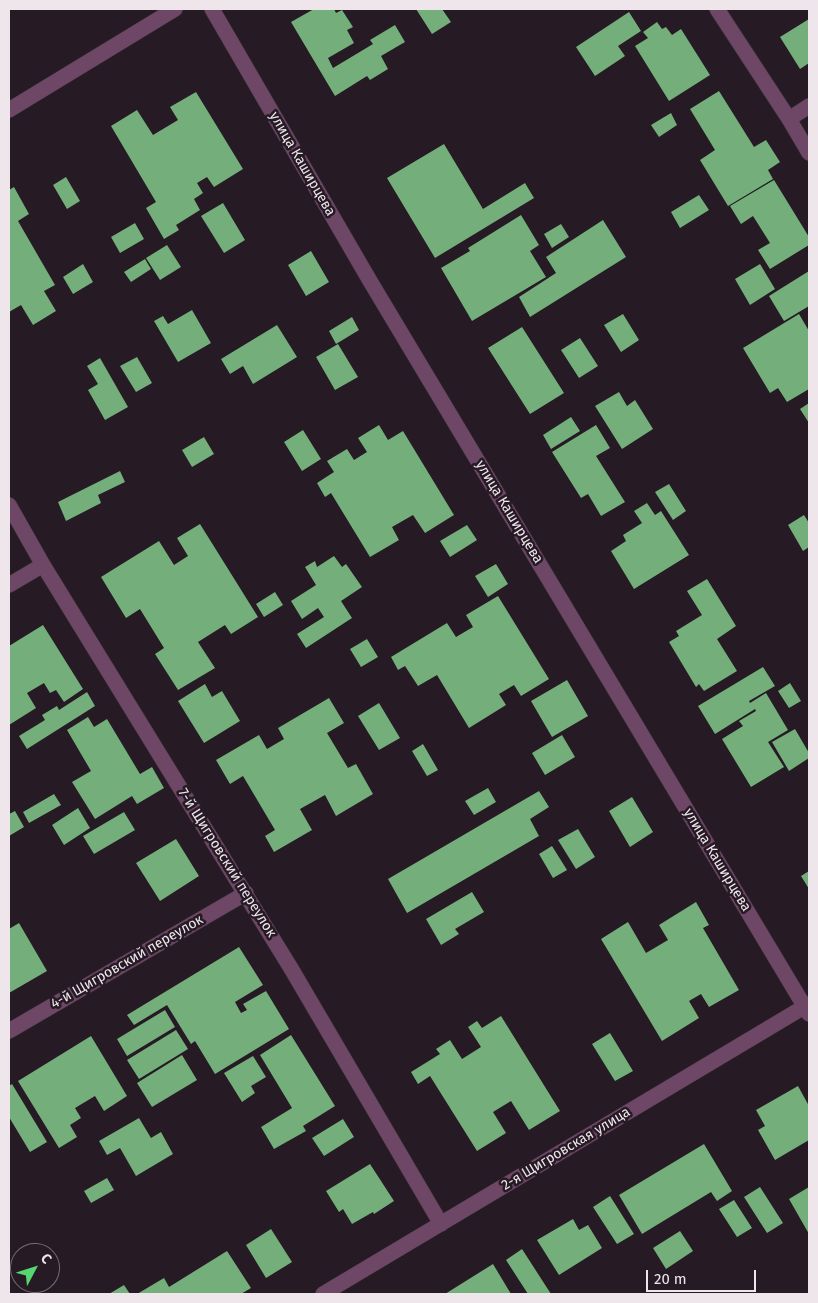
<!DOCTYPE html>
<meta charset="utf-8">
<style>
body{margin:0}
#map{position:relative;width:818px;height:1303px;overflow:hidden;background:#261a24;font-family:"Fira Sans",sans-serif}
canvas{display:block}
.frame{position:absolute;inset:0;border:10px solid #efe6ec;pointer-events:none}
.north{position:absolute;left:10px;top:1243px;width:50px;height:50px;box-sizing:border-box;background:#261a24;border:1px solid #766c74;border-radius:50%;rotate:50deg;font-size:14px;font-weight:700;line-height:20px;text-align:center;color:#efe6ec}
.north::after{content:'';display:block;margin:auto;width:18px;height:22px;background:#57d570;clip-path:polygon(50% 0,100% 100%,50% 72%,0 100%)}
.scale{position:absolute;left:646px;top:1270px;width:110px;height:22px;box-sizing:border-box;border:2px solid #efe6ec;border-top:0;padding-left:6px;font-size:15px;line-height:18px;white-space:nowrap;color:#efe6ec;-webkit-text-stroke:4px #261a24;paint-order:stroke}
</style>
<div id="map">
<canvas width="818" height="1303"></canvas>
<div class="frame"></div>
<div class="north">С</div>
<div class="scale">20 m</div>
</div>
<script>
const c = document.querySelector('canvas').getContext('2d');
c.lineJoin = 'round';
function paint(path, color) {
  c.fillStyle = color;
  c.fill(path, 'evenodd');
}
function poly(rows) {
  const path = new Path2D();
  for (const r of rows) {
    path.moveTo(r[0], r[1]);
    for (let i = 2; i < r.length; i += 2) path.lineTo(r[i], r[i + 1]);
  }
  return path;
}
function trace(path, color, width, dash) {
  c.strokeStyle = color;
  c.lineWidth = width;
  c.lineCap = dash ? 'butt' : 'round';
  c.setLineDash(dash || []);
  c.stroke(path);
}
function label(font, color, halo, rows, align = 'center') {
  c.font = font + ' "Fira Sans",sans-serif';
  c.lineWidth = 5;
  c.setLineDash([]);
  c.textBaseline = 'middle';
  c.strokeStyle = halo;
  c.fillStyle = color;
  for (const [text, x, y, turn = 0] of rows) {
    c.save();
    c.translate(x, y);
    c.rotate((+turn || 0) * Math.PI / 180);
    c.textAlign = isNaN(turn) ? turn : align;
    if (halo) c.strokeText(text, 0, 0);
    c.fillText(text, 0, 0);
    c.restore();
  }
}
paint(poly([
 [314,9,334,9,336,13,342,10,353,27,347,30,354,43,328,58,333,68,373,44,370,40,395,25,405,42,381,56,388,69,370,80,367,76,335,96,291,22],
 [416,9,442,9,451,22,432,34],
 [629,12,641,31,618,46,625,56,595,76,576,47],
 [809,19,809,63,800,69,780,37],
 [657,22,662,29,666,27,672,35,681,29,710,75,669,101,635,46,648,38,643,32],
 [719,91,754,147,766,140,780,162,768,170,773,179,728,206,700,160,715,150,690,109],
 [196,92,243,169,214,187,207,177,197,183,203,193,194,199,200,210,176,225,179,230,164,239,146,208,156,202,111,126,137,110,153,135,178,120,170,107],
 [671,113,677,125,659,137,651,125],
 [444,144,483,209,525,183,534,198,435,258,387,178],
 [66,177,80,201,67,209,53,185],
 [774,180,809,237,809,245,770,269,758,250,770,243,753,216,741,224,730,206],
 [14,187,29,214,18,221,55,285,44,291,56,311,33,325,21,305,9,312,9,190],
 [699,195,709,210,680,228,671,212],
 [223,203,245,240,224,253,201,216],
 [521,215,539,245,530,251,546,277,472,321,441,268,470,251,468,248],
 [603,220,626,257,530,317,519,297,556,273,546,257],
 [135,223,144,239,120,253,111,237],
 [561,224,569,237,552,248,544,234],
 [167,245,181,267,160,280,146,258],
 [311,251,329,282,306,296,288,265],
 [145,259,151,269,131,282,124,272],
 [83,264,93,282,73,294,63,277],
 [760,264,775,289,750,305,735,279],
 [809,271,809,306,784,321,769,296],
 [192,310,211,343,178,362,154,321,163,316,168,324],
 [623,314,639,340,621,352,604,325],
 [799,314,809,331,809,389,787,402,778,388,770,393,743,348],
 [352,317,359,330,336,344,329,331],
 [277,325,297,357,253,384,243,366,230,374,221,359],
 [522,327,564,393,530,414,488,348],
 [580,338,598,366,579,378,561,350],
 [338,344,358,377,335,390,316,357],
 [137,357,152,383,136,392,120,366],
 [100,358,128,407,105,420,88,390,98,384,87,366],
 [619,392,627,406,635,400,653,429,622,449,595,406],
 [809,403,809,423,800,409],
 [571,417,580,431,551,449,543,435],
 [379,425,388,440,403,431,454,515,425,533,413,515,392,527,399,540,370,557,331,493,325,497,317,483,334,472,327,461,347,449,354,460,367,452,358,438],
 [596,425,610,448,596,456,625,502,601,516,588,494,581,498,552,452],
 [303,430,321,459,302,471,284,442],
 [204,437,214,454,192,467,182,450],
 [120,471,125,482,98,495,101,503,66,521,58,502],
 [669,484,686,511,673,520,655,492],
 [647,503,655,515,661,511,689,555,634,589,611,551,626,541,623,535,642,523,634,511],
 [804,515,809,523,809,547,803,551,788,525],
 [200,524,258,617,231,634,225,625,198,642,215,668,178,690,155,654,164,648,140,609,126,618,101,577,159,541,174,565,188,556,177,538],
 [467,525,477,540,450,557,440,541],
 [334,556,342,567,346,564,362,587,341,601,352,618,306,648,297,634,324,617,318,608,302,619,291,601,316,585,305,567,315,561,317,567],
 [496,564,508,584,488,597,475,576],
 [707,579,736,626,717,639,737,671,704,691,699,684,696,687,669,642,679,636,676,631,702,615,687,591],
 [275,592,283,605,264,617,256,604],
 [498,596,549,679,521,696,514,685,499,694,506,705,469,728,437,675,418,686,405,666,398,670,391,657,447,623,456,637,473,627,466,615],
 [43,625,83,689,64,702,56,690,50,693,44,683,27,693,36,708,9,725,9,646],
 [367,639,378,657,361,667,350,649],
 [763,667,775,686,749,701,750,703,766,693,788,730,768,742,784,767,751,787,722,739,743,726,739,721,756,711,755,709,715,734,698,706],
 [567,680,588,716,552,737,531,701],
 [790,683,801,701,789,708,778,691],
 [205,684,212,697,222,691,240,721,204,743,178,701],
 [87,692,95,706,27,749,19,736,45,720,42,715,57,706,59,710],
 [329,698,344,723,327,733,348,768,356,764,373,794,336,816,325,795,300,809,312,830,274,852,265,836,275,830,243,776,230,784,216,760,259,735,267,749,284,739,278,728],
 [379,703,400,738,379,750,358,716],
 [88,717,94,727,107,719,140,774,152,767,164,788,137,804,132,796,95,819,72,782,91,771,67,730],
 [795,729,809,753,809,758,789,771,772,742],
 [562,735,575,757,545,775,532,753],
 [423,744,438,770,427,776,412,751],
 [488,788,496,802,474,815,465,801],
 [539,791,549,807,530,819,539,836,407,913,388,879],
 [54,794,61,805,29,823,23,812],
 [632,797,653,832,630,847,609,811],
 [78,808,90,828,64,845,52,825],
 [15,811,24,827,9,836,9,814],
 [124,812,135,830,94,854,83,836],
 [578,829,595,857,576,869,558,840],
 [176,839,199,876,160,901,136,863],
 [552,846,567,870,553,878,539,854],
 [809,871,809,889,801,876],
 [472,892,484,912,455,929,459,934,441,945,426,919],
 [696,902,709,925,703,928,739,990,709,1007,701,994,689,1001,699,1018,662,1041,601,939,628,922,646,953,668,940,659,925],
 [19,923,47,971,9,993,9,929],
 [239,947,263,985,235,1002,241,1013,247,1010,243,1004,266,991,289,1029,215,1074,195,1041,191,1044,167,1005,134,1025,127,1015],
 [165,1010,175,1027,127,1056,117,1039],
 [501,1016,560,1111,529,1130,511,1101,493,1112,506,1133,477,1151,430,1076,418,1084,411,1072,440,1054,436,1049,450,1040,462,1059,481,1047,468,1027,477,1021,482,1028],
 [176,1030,188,1049,139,1079,127,1060],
 [610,1033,633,1071,615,1081,592,1044],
 [291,1035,335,1106,303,1126,306,1131,274,1149,261,1127,292,1108,260,1055],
 [91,1036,127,1096,104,1111,95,1096,75,1108,81,1118,70,1125,77,1137,59,1148,18,1081],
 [182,1055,197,1080,152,1107,137,1083],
 [253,1056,266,1077,251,1086,255,1093,242,1102,224,1073],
 [12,1084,47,1142,30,1152,9,1117,9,1086],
 [798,1086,809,1106,809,1140,775,1160,758,1130,765,1126,756,1110],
 [139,1118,151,1138,161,1132,173,1154,136,1176,120,1148,107,1155,99,1141],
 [343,1119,354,1137,324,1156,312,1138],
 [704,1144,732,1191,717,1201,711,1192,642,1234,619,1195],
 [370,1164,394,1201,374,1214,373,1212,352,1224,343,1209,339,1212,326,1191],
 [107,1178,114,1190,91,1203,84,1191],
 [760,1187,783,1223,767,1233,744,1197],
 [809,1187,809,1234,789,1199],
 [610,1196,634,1234,617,1244,593,1207],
 [734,1200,752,1228,737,1237,719,1209],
 [573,1219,579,1230,588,1225,602,1248,559,1275,537,1240],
 [271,1229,292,1262,266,1278,246,1245],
 [680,1231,693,1251,666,1269,653,1248],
 [522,1249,551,1294,528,1294,506,1260],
 [227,1251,251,1288,241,1294,137,1294,164,1278,169,1287],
 [493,1264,511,1294,445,1294],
 [124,1285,130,1294,109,1294]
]), '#74af7b');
const minor = poly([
 [212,9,370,281,809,1014],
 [717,9,789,119,809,153],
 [9,110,175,9],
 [789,119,809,106],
 [9,505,43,565,292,970,441,1224],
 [9,585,43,565],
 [9,1031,246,893],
 [323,1294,809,1004]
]);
trace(minor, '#423740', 16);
trace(minor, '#6e4666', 15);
label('14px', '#efe6ec', '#261a24', [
 ["улица Каширцева",302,164,60],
 ["улица Каширцева",509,512,59],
 ["улица Каширцева",717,860,59],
 ["7-й Щигровский переулок",227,863,58],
 ["4-й Щигровский переулок",127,962,-30],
 ["2-я Щигровская улица",566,1149,-31]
]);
</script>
